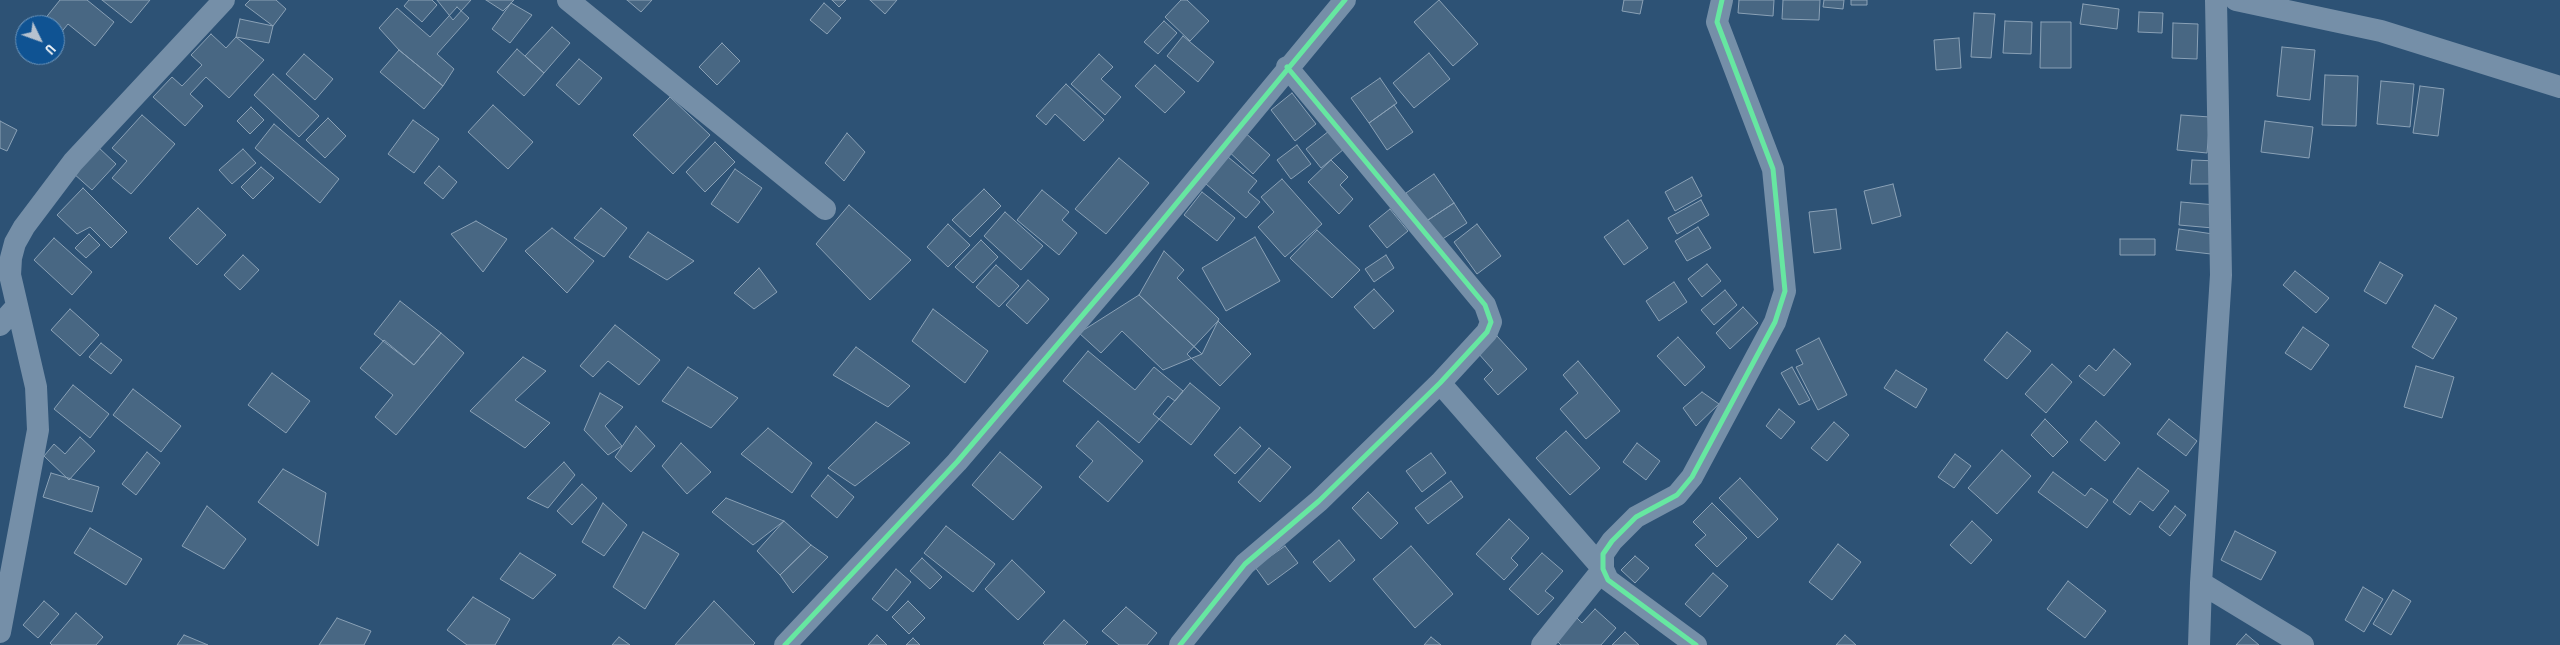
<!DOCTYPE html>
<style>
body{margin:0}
#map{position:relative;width:2560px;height:645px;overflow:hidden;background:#2d5275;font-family:"PT Sans Narrow",sans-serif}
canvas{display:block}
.north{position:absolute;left:15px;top:15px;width:50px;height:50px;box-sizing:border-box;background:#0f5393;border:1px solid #6f98be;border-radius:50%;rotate:132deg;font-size:14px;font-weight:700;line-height:20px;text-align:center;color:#fff}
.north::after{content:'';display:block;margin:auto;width:18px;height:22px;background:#b6c2cf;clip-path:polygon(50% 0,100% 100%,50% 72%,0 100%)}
</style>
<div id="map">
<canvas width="2560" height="645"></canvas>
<div class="north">U</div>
</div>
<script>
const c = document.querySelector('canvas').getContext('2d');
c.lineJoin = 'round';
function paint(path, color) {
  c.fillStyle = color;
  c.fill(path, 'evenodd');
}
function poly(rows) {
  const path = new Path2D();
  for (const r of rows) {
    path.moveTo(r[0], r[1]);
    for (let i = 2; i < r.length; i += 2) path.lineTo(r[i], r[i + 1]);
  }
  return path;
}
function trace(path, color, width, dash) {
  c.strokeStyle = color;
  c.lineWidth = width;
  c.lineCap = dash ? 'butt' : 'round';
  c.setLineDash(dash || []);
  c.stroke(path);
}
const building = poly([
 [60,0,87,0,114,22,95,46,68,24,55,40,55,25,40,25,60,0],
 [102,0,150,0,131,23,102,0],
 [250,0,276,0,286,9,273,26,245,5,250,0],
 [409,0,432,0,437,5,422,22,404,6,409,0],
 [437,0,471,0,453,20,437,0],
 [486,0,514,0,503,11,486,0],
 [627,0,652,0,641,12,627,0],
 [832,0,846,0,839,7,832,0],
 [870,0,897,0,885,14,870,0],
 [1181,0,1187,0,1209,21,1190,41,1165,17,1181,0],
 [1439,0,1478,44,1453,66,1414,22,1439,0],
 [1624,0,1643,0,1640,14,1622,11,1624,0],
 [1739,0,1774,0,1773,16,1738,13,1739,0],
 [1783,0,1820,0,1819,20,1782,19,1783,0],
 [1824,0,1844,0,1843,9,1823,7,1824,0],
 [1851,0,1867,0,1867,5,1851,5,1851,0],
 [511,3,532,15,510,43,492,29,511,3],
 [824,3,841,18,827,34,810,20,824,3],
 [2083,4,2119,9,2117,29,2080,24,2083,4],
 [457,7,469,18,437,54,454,69,443,86,399,50,379,28,397,8,430,37,457,7],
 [2139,12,2163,13,2162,33,2138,32,2139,12],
 [1974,13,1995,14,1991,58,1971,57,1974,13],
 [240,19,273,26,269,43,236,37,240,19],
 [1164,21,1177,33,1158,54,1144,42,1164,21],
 [2005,21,2032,22,2031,54,2003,53,2005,21],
 [2041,22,2071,22,2071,68,2040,68,2041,22],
 [2173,23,2198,24,2197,59,2172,58,2173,23],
 [552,27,570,43,544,73,525,56,552,27],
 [211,34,226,48,236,37,264,60,229,98,206,77,190,94,203,106,185,126,153,97,172,77,182,86,202,65,191,55,211,34],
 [1183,36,1214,62,1198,82,1167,56,1183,36],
 [1959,38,1961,68,1936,70,1934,40,1959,38],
 [722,43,740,61,717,85,699,67,722,43],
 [2282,47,2315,50,2310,100,2277,96,2282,47],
 [517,49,544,73,524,96,497,72,517,49],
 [399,50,443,86,424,109,380,72,399,50],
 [1429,53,1450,79,1414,108,1393,83,1429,53],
 [304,54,333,79,315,100,286,74,304,54],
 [1099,54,1113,67,1101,79,1121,97,1105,115,1071,84,1099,54],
 [579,59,602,78,579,105,556,85,579,59],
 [1155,65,1185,92,1165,113,1135,86,1155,65],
 [273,74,319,116,299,137,254,95,273,74],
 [2325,75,2358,76,2356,126,2322,125,2325,75],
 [1380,78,1397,103,1369,123,1351,98,1380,78],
 [2381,81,2414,84,2410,127,2377,124,2381,81],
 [1066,84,1104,120,1084,141,1055,114,1046,125,1036,116,1066,84],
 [2420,86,2444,89,2438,136,2413,133,2420,86],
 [1292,93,1316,124,1295,141,1271,110,1292,93],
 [670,97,710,135,673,174,633,135,670,97],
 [493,105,533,142,508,169,468,132,493,105],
 [1394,105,1413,132,1387,150,1369,123,1394,105],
 [251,107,264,120,250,134,237,121,251,107],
 [142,115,175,144,131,194,112,178,127,161,112,148,142,115],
 [2181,115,2210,117,2207,153,2177,150,2181,115],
 [328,118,346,136,325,158,306,140,328,118],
 [413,120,439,139,414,173,388,154,413,120],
 [0,121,17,130,7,151,0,148,0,121],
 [2265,121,2313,127,2309,158,2261,152,2265,121],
 [274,124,339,179,320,203,255,148,274,124],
 [1242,130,1270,155,1253,174,1225,148,1242,130],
 [1329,131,1344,149,1321,168,1306,149,1329,131],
 [847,133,865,152,844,181,825,163,847,133],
 [715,142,735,162,705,192,686,172,715,142],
 [1297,145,1311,164,1291,179,1277,160,1297,145],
 [97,146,116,164,92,190,73,173,97,146],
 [243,149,256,163,232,184,219,170,243,149],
 [1228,157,1257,181,1248,192,1260,202,1246,218,1206,184,1228,157],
 [1119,158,1149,183,1106,234,1075,209,1119,158],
 [1331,160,1348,177,1340,185,1353,199,1339,214,1308,182,1331,160],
 [2192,160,2217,161,2216,184,2190,184,2192,160],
 [439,166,457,182,443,199,424,183,439,166],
 [261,167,274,178,253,199,241,187,261,167],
 [735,169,762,188,738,223,711,204,735,169],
 [1434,174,1454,203,1425,222,1406,193,1434,174],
 [1692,177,1702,196,1675,211,1665,192,1692,177],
 [1282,179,1322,224,1285,257,1258,227,1274,212,1261,197,1282,179],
 [1893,184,1901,216,1872,224,1864,191,1893,184],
 [83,188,127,232,111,248,90,227,77,234,57,215,83,188],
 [984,189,1001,206,970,237,952,220,984,189],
 [1042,190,1069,212,1062,220,1077,233,1059,255,1017,220,1042,190],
 [1202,192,1235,218,1217,241,1184,215,1202,192],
 [1701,200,1709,215,1677,234,1668,218,1701,200],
 [2181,202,2216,205,2213,228,2179,225,2181,202],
 [1454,203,1467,223,1438,242,1425,222,1454,203],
 [849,205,911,260,870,300,816,244,849,205],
 [198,208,226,235,197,265,169,238,198,208],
 [601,208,627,228,604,257,574,238,601,208],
 [1390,209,1408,231,1387,248,1369,226,1390,209],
 [1836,209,1841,249,1814,253,1809,212,1836,209],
 [1005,212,1043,246,1021,270,984,236,1005,212],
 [1628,220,1648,248,1624,265,1604,237,1628,220],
 [476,221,507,239,483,272,451,234,476,221],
 [948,224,970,245,948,267,927,247,948,224],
 [1477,224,1501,256,1477,274,1454,242,1477,224],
 [1698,227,1711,248,1687,261,1675,241,1698,227],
 [552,228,594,261,567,293,525,251,552,228],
 [2179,229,2213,234,2211,254,2176,250,2179,229],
 [1317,230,1360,270,1332,298,1290,258,1317,230],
 [648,232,694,261,667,280,629,257,648,232],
 [89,234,100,245,86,258,75,248,89,234],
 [1255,237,1280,281,1226,311,1202,268,1255,237],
 [54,238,92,272,72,295,34,260,54,238],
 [2120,239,2155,239,2155,255,2120,255,2120,239],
 [981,240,998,257,973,283,955,267,981,240],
 [1164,251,1184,270,1177,278,1219,319,1202,354,1139,295,1164,251],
 [243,255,259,270,240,290,224,275,243,255],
 [1386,255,1394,268,1374,282,1365,269,1386,255],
 [2380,262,2403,275,2386,304,2364,291,2380,262],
 [1707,264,1721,281,1702,297,1688,279,1707,264],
 [996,265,1019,286,999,307,976,287,996,265],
 [759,268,777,292,754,309,734,293,759,268],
 [2295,271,2329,298,2316,313,2283,285,2295,271],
 [1028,280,1049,299,1027,324,1006,305,1028,280],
 [1674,282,1687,302,1659,321,1646,301,1674,282],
 [1374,289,1394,311,1374,329,1354,307,1374,289],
 [1725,290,1737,305,1714,325,1701,310,1725,290],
 [1139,295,1202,354,1163,370,1122,331,1101,353,1079,333,1139,295],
 [400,301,441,333,414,365,374,334,400,301],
 [2435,305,2457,318,2433,359,2412,347,2435,305],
 [1743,307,1758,323,1730,349,1716,333,1743,307],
 [70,309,99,335,80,356,51,330,70,309],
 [933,309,988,351,965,383,912,341,933,309],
 [1218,321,1251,354,1220,386,1187,354,1218,321],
 [615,325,660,360,639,385,608,361,593,377,580,366,615,325],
 [2303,327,2329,345,2311,370,2285,353,2303,327],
 [2007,332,2031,351,2007,379,1984,360,2007,332],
 [441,333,464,353,396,435,375,417,393,395,360,368,384,340,414,365,441,333],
 [1497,336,1527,369,1498,395,1484,379,1493,370,1478,353,1497,336],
 [1678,337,1705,367,1685,386,1657,356,1678,337],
 [1819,338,1847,395,1818,410,1796,367,1803,364,1796,350,1819,338],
 [101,343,122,360,111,374,89,357,101,343],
 [856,347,910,386,888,407,833,375,856,347],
 [2114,349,2131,364,2104,396,2079,376,2089,365,2096,371,2114,349],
 [1088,351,1135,390,1154,367,1183,391,1139,443,1063,381,1088,351],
 [523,357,546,371,515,400,550,423,525,448,470,411,523,357],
 [1578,361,1620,411,1586,439,1560,409,1578,393,1563,375,1578,361],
 [2052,364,2072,382,2046,413,2025,394,2052,364],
 [2416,366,2454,377,2442,418,2404,407,2416,366],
 [688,367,738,398,711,428,662,401,688,367],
 [1792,367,1810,400,1799,405,1781,373,1792,367],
 [1896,370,1927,389,1916,408,1884,388,1896,370],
 [272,373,310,401,286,433,248,405,272,373],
 [1190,383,1220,408,1191,445,1153,414,1168,396,1175,401,1190,383],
 [73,385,109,414,90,438,54,409,73,385],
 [133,389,181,426,161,452,113,415,133,389],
 [1702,392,1719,404,1696,426,1683,408,1702,392],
 [600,393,623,407,605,426,622,446,608,455,584,430,600,393],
 [1779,409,1795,422,1781,439,1766,426,1779,409],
 [2045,419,2068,442,2053,457,2031,435,2045,419],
 [2169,419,2197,441,2186,456,2157,434,2169,419],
 [1098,421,1143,461,1108,502,1079,477,1093,461,1076,446,1098,421],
 [2096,421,2120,443,2105,461,2080,440,2096,421],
 [876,422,910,443,855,486,828,468,876,422],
 [1834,422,1849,435,1827,461,1811,448,1834,422],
 [636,426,655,446,631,472,615,457,636,426],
 [1240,427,1261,446,1235,474,1214,455,1240,427],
 [768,428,812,463,792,493,741,454,768,428],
 [1566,431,1600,468,1570,495,1536,458,1566,431],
 [80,437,95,451,69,480,44,456,54,444,65,454,80,437],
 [681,443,711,472,687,494,662,466,681,443],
 [1637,443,1660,461,1646,480,1623,462,1637,443],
 [1269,448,1291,467,1260,502,1238,482,1269,448],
 [2002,450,2031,476,1997,514,1968,488,2002,450],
 [147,452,160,463,136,495,122,484,147,452],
 [1000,452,1042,487,1013,520,972,485,1000,452],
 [1431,453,1446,473,1422,492,1406,471,1431,453],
 [1955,454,1971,466,1954,488,1938,477,1955,454],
 [564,462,575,475,548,508,527,498,564,462],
 [2138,468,2169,491,2153,511,2140,501,2130,515,2113,502,2138,468],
 [283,469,326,493,318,546,258,502,283,469],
 [2053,472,2085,496,2091,488,2108,500,2087,528,2038,492,2053,472],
 [51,473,99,487,92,512,43,497,51,473],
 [828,475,854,497,837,518,811,496,828,475],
 [1740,478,1778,519,1758,538,1719,498,1740,478],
 [1451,481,1463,497,1428,524,1415,508,1451,481],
 [582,484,597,498,572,525,557,511,582,484],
 [1368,492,1398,523,1381,539,1352,508,1368,492],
 [726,498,784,521,753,545,712,512,726,498],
 [603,503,627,525,604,556,582,542,603,503],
 [1712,503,1747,538,1717,567,1695,545,1706,535,1693,522,1712,503],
 [207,506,246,539,224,569,182,546,207,506],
 [2175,506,2186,515,2170,536,2159,527,2175,506],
 [1509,519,1529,538,1511,558,1518,565,1504,580,1476,554,1509,519],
 [784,521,811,545,780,575,757,551,784,521],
 [1972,521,1992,540,1971,564,1950,545,1972,521],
 [946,526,995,564,973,592,924,553,946,526],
 [90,528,142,559,126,585,74,553,90,528],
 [2235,531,2276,552,2261,580,2221,560,2235,531],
 [643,532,679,554,645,609,613,587,643,532],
 [1339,540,1355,560,1330,582,1313,562,1339,540],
 [1838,544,1861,562,1832,600,1809,582,1838,544],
 [811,545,828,557,793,593,780,575,811,545],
 [1285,546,1298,563,1268,585,1255,567,1285,546],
 [1411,546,1453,594,1415,628,1373,579,1411,546],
 [520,553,556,575,533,599,500,579,520,553],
 [1542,553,1563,571,1545,591,1554,598,1538,615,1509,589,1542,553],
 [1635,556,1649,568,1635,583,1621,570,1635,556],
 [922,558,942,577,930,589,910,571,922,558],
 [1012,560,1045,592,1018,620,985,589,1012,560],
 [896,569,911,582,887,611,872,599,896,569],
 [1713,573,1728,586,1700,617,1685,604,1713,573],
 [2068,581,2106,611,2085,638,2047,609,2068,581],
 [2363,587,2383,599,2364,632,2345,620,2363,587],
 [2393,590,2411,601,2391,635,2373,624,2393,590],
 [473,597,510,619,495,645,467,645,447,630,473,597],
 [44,601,59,614,38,638,23,625,44,601],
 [714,601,755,643,753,645,675,645,714,601],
 [908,601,925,618,909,634,892,617,908,601],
 [1126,607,1157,633,1147,645,1119,645,1102,631,1126,607],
 [1595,609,1616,628,1601,645,1561,645,1554,638,1574,615,1582,623,1595,609],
 [76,613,103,637,96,645,52,645,50,643,76,613],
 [337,618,371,631,364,645,319,645,337,618],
 [1064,620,1088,642,1085,645,1045,645,1043,643,1064,620],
 [1625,632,1639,645,1612,645,1625,632],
 [2246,634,2259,645,2236,645,2246,634],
 [184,635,208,645,177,645,184,635],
 [877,635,887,645,868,645,877,635],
 [1845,635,1856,645,1836,645,1845,635],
 [619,637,630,645,612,645,619,637],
 [1431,637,1441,645,1424,645,1431,637],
 [913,638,920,645,906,645,913,638]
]);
paint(building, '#486783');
trace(building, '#8aa1b6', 1);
trace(poly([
 [568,0,825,209],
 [2216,0,2221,275,2201,583,2303,645],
 [2236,0,2381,31,2560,87],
 [0,325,17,306],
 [1440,383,1603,569,1542,645],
 [0,632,38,430,36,387,10,275,11,258,15,243,24,227,73,162,224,0],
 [785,645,957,462,1123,268,1345,0],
 [1180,645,1245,564,1319,501,1440,383,1487,332,1491,322,1485,305,1287,67],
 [1696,645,1608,580,1603,569,1603,554,1612,541,1636,517,1677,495,1692,477,1775,322,1785,291,1773,169,1717,22,1722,0],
 [2199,645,2201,583]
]), '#758fa8', 22);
trace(poly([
 [785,645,957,462,1123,268,1345,0],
 [1180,645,1245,564,1319,501,1440,383,1487,332,1491,322,1485,305,1287,67],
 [1696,645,1608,580,1603,569,1603,554,1612,541,1636,517,1677,495,1692,477,1775,322,1785,291,1773,169,1717,22,1722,0]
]), '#66e7a1', 5);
</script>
